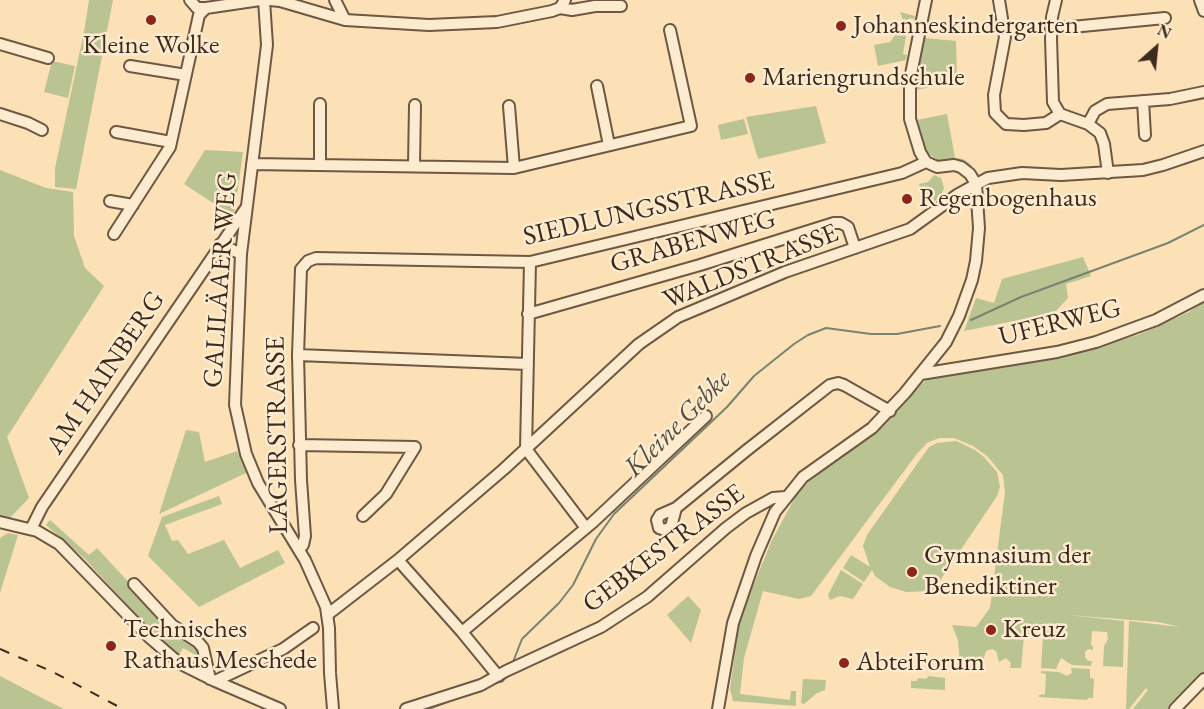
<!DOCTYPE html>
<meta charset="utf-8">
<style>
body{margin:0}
#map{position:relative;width:1204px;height:709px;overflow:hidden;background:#fce0b6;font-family:"EB Garamond",serif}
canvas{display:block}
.north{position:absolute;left:1126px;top:18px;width:60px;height:60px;-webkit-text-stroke:4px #fdebd0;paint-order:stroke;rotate:27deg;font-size:16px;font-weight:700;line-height:24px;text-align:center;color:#3c2a1d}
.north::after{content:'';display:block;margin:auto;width:21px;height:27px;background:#3c2a1d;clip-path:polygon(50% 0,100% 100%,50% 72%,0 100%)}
</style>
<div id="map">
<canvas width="1204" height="709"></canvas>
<div class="north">N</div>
</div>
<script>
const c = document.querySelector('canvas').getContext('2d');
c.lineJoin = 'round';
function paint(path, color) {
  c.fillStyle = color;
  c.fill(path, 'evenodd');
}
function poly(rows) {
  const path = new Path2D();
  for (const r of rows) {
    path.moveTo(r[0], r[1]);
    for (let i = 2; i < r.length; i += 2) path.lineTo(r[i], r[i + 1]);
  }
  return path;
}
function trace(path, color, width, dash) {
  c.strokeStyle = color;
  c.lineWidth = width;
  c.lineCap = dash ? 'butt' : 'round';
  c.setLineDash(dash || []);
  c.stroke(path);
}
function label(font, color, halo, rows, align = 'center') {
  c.font = font + ' "EB Garamond",serif';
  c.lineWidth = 5;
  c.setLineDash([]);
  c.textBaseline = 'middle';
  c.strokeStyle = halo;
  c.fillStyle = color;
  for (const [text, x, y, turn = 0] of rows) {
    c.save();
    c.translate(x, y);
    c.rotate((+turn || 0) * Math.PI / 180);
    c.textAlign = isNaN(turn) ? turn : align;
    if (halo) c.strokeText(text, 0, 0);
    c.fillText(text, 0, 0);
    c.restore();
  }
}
paint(poly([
 [89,0,113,0,76,189,55,187,55,168,84,32],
 [900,12,915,16,914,19,909,18,903,54,907,55,906,60,878,66,874,45,890,42,904,23],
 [925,38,956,41,957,82,916,90,918,69],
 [52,61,75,66,68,98,44,92],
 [816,106,826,143,758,159,746,117],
 [947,114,955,158,963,159,972,165,970,167,958,160,937,160,923,149,916,126,919,124,917,120],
 [744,119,748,134,721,140,718,125],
 [205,150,243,152,236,203,233,216,184,184],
 [0,170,46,188,73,192,74,236,85,268,104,286,7,437,29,498,8,520,0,519],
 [934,175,941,178,944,188,940,198,924,207,919,184,928,182],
 [1083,257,1091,276,1066,284,1068,298,1054,313,964,331,976,298,994,303,1002,279],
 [1204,302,1204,674,1171,709,1133,709,1148,690,1146,688,1129,709,1126,709,1129,621,1180,627,1158,622,1067,615,1124,621,1123,667,1103,666,1104,646,1108,639,1107,632,1092,631,1091,645,1093,646,1093,650,1088,649,1085,652,1085,657,1088,661,1092,661,1091,666,1072,665,1061,658,1056,669,1041,668,1043,637,1024,636,1021,668,1010,668,1011,663,1006,658,999,662,996,651,992,649,986,651,983,661,977,657,971,661,970,657,960,664,958,640,952,625,976,627,990,608,1005,492,1003,475,987,456,973,446,954,438,939,438,927,443,916,455,811,596,799,599,763,591,744,658,740,694,790,700,791,691,796,691,796,706,733,701,730,689,740,618,772,540,798,492,839,454,893,412,926,380,1048,360,1138,335,1187,313],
 [186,430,199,432,205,462,237,451,248,472,159,514],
 [956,441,975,450,984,457,997,472,1000,487,997,496,937,585,931,591,906,592,890,587,875,576,872,570,864,582,843,568,851,555,870,567,863,546,867,535,929,447,937,443],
 [219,496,222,504,165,525,172,541,178,540,188,554,224,540,240,568,278,550,285,563,199,607,148,556,162,517],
 [50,520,89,555,97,548,171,628,195,641,204,660,200,668,191,662,194,654,183,648,179,655,153,633,85,559,46,525],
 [8,533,18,535,0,593,0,538],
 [841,570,863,584,853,599,840,596,830,600,828,595],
 [688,596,701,610,691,643,667,615],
 [1071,668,1090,669,1090,678,1094,679,1093,698,1088,698,1087,700,1039,697,1039,695,1045,694,1046,674,1041,673,1041,671,1059,672,1067,676,1072,673],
 [0,676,44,699,64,709,0,709],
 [929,676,945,678,945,690,911,688,911,681,917,681,918,678,926,679],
 [803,679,826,680,825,690,817,693,804,704,801,703]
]), '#bac392');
trace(poly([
 [971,320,1021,297,1168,243,1204,225],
 [513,662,522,639,559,603,573,585,596,539,614,514,727,407,754,376,794,344,808,335,826,328,871,334,897,334,940,326],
 [493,684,503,681,506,677],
 [429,709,460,697]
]), '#788370', 2);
const minor = poly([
 [190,0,197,8,206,8],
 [264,0,267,45,241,254,235,405,246,454,258,483,305,560,326,607,329,628,330,673,333,709],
 [270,0,280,1,345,20,429,25,497,22,552,11,560,8,565,0],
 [335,0,345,20],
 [999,0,1005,37,994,95,995,113,1006,124,1024,125,1046,123,1060,114],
 [1056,0,1052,17,1051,38,1053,102,1060,114,1088,124,1100,133,1104,144,1108,173],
 [1200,0,1204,11],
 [560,8,572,10,595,6,621,6],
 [1051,29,1165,18],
 [0,44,48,58],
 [130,66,186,75],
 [597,86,609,145],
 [1143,101,1145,135],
 [509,106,514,168],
 [0,114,28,123,42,130],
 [1088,124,1095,111,1107,104,1170,99,1204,92],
 [116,132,171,142],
 [320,163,320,104],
 [252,164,514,168,691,126,670,30],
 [414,165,415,105],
 [110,201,133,205],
 [114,234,170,147,199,15,206,8,260,0],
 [220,244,241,254],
 [530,262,526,449,586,528],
 [528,314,700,265,834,223,841,223,848,227,855,248],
 [298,355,528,364],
 [921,374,1057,352,1096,342,1156,320,1204,295],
 [299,445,415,447,386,494,363,516],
 [676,508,671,527,665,530,659,528,657,520,660,515,676,508,747,450,830,385,838,383,844,385,890,411],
 [0,522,37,531,59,544,149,637,179,663,215,681,280,709],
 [31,529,42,507,246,208],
 [299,549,303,545,305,536,301,480,298,355,301,269,308,261,316,258,530,262,902,173,926,162],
 [398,560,462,632,498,676],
 [134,584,172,625,198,642,203,648,210,679],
 [327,615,398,560,504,469,639,344,678,317,785,272,910,229,957,195,988,178,1022,173,1061,175,1143,170,1163,165,1204,151],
 [462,632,592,523,706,416],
 [215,681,283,649,313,628],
 [406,709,481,685,506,671,601,627,647,597,726,528,746,513,773,498,785,497],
 [718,709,733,623,756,556,775,512,803,477,872,428,905,393,946,342,959,316,972,280,976,261,979,228,976,184,970,174,961,167,954,165,937,167,926,162,920,152,910,119,910,79,926,0],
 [1175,709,1204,679]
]);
trace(minor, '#6c5843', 14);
trace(minor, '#fdebd0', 10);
trace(poly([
 [0,649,53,672,123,709]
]), '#3c2a1d', 2, [10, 10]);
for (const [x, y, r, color] of [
 [151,20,6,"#8f2418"],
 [841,26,6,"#8f2418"],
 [750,78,6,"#8f2418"],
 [907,199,6,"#8f2418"],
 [912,572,6,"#8f2418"],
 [991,630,6,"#8f2418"],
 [111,646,6,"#8f2418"],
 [844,663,6,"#8f2418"]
]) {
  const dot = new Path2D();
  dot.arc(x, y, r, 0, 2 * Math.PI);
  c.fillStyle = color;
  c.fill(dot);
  trace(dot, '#fdebd0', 2);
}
label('27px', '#3c2a1d', '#fdebd0', [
 ["Johanneskindergarten",853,26],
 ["Kleine Wolke",151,46,"center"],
 ["Mariengrundschule",762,78],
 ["Regenbogenhaus",919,199],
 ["Gymnasium der",924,556],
 ["Benediktiner",924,587],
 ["Technisches",123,630],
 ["Rathaus Meschede",123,661],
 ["Kreuz",1003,630],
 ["AbteiForum",856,663]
], 'left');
label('27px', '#3c2a1d', '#fdebd0', [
 ["SIEDLUNGSSTRASSE",649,209,-13],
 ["GRABENWEG",693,242,-16],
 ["WALDSTRASSE",751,267,-22],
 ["GALILÄAER WEG",221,280,-86],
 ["UFERWEG",1060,323,-14],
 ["AM HAINBERG",106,373,-56],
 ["LAGERSTRASSE",278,435,-91],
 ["GEBKESTRASSE",664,549,-37]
]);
label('italic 28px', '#554f40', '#fdebd0', [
 ["Kleine Gebke",678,424,-45]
]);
</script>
